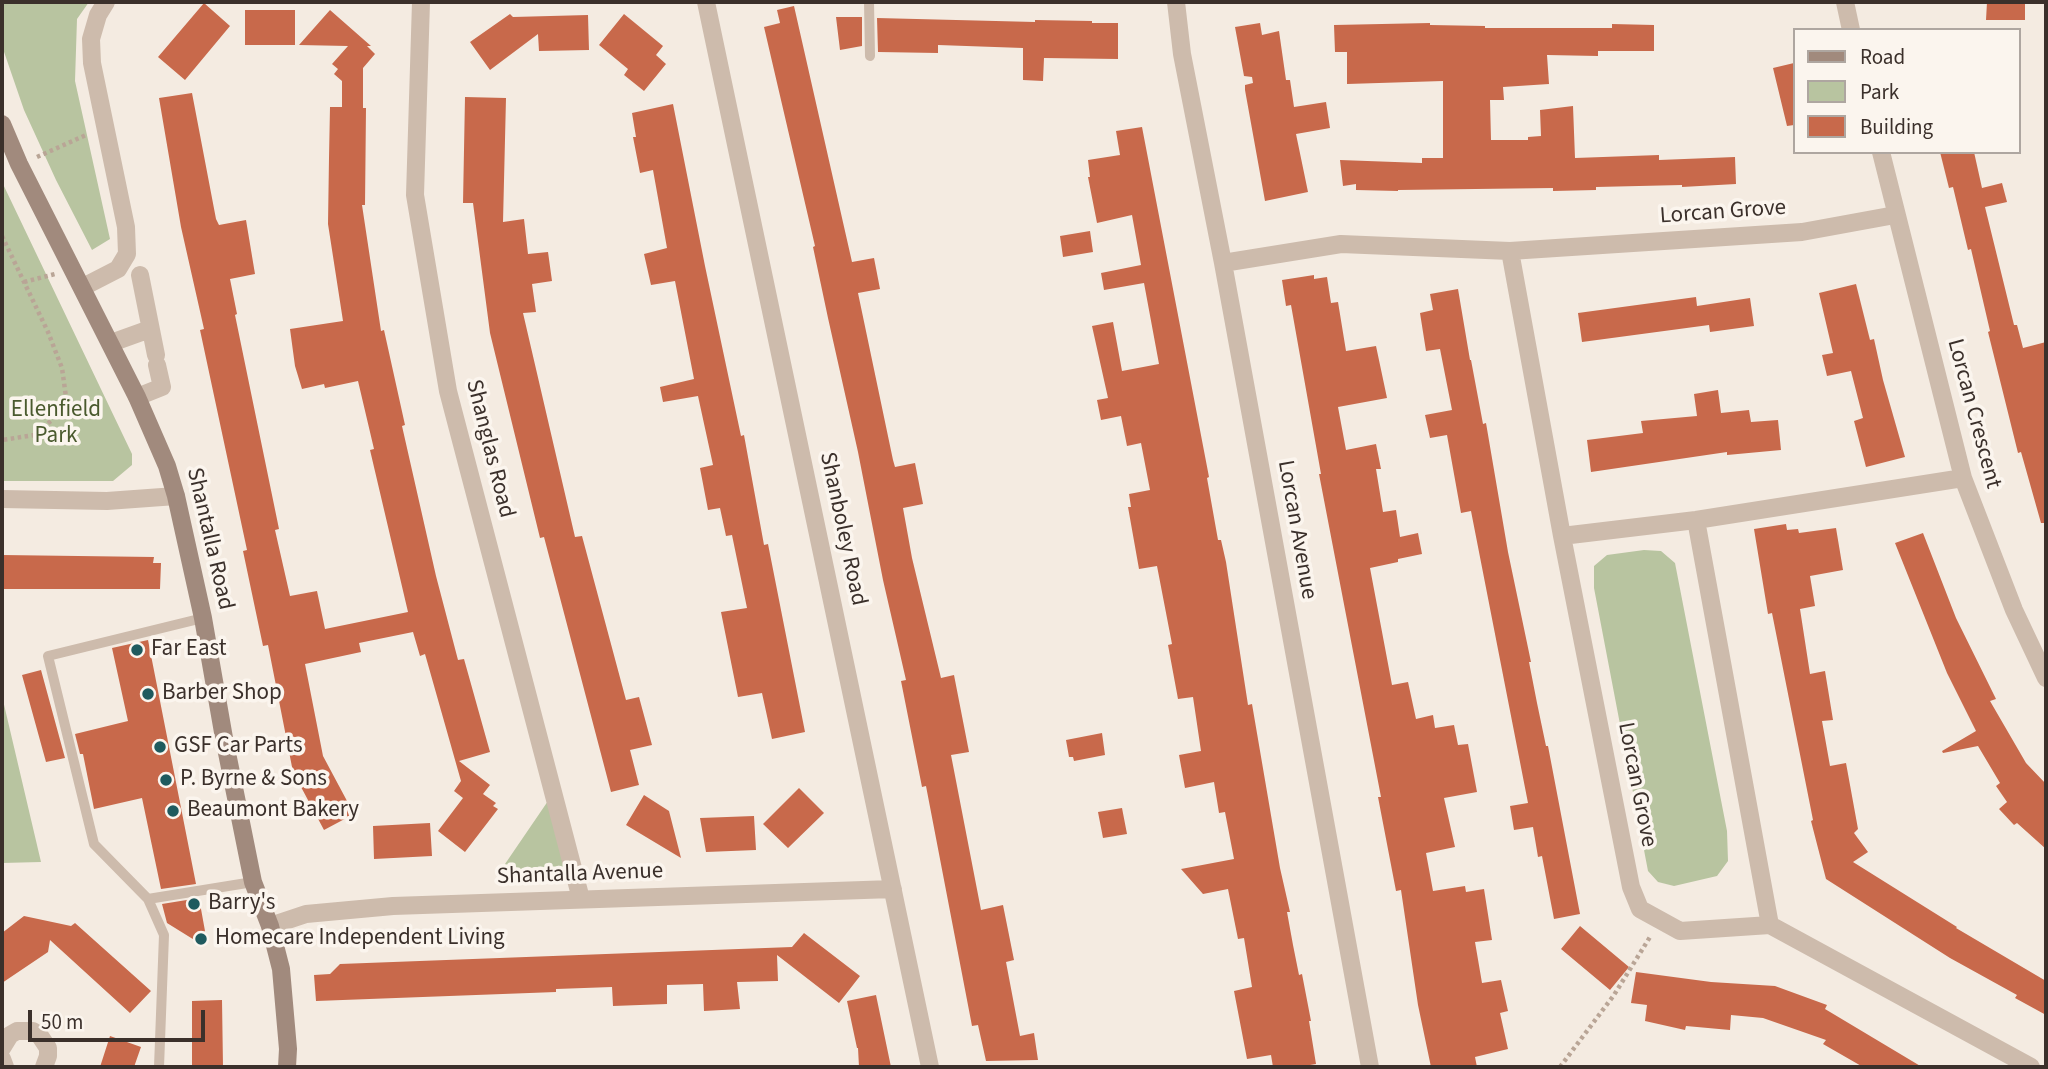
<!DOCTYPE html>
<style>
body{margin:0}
#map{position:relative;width:2048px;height:1069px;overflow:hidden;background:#f4ebe1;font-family:"Source Sans 3",sans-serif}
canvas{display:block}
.frame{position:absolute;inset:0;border:4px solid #3b302b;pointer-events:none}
.legend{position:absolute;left:1793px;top:28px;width:228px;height:126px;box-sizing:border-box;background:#fbf5ee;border:2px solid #aea6a0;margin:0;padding:9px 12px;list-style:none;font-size:21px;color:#3b302b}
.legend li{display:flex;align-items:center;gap:14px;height:35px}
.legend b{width:35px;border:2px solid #aea6a0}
.scale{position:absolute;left:28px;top:1010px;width:177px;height:32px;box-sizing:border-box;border:4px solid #3b302b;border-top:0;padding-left:9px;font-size:21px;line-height:24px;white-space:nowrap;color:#3b302b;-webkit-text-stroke:5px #fbf5ee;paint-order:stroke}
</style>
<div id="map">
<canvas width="2048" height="1069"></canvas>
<div class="frame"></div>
<ul class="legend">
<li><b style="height:9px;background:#a18a7d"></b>Road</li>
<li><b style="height:19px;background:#b8c4a0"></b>Park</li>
<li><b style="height:19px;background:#c8694b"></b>Building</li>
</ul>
<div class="scale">50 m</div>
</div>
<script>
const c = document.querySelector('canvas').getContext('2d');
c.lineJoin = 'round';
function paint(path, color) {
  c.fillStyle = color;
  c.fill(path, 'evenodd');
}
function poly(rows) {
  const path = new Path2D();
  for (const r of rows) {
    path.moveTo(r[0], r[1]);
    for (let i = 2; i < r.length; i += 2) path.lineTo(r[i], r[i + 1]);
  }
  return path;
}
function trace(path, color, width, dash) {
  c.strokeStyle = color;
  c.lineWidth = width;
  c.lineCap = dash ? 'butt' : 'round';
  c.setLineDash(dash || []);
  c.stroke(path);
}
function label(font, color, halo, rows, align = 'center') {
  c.font = font + ' "Source Sans 3",sans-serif';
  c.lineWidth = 7;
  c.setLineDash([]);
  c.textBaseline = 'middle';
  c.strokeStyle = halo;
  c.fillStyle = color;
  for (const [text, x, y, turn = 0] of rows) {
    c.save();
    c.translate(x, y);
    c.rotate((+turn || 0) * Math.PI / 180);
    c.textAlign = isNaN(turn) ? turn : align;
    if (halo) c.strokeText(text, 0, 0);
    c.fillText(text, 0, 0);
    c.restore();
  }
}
paint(poly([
 [2,2,89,2,77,19,75,81,110,239,92,250,56,180,24,110,2,46],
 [2,182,132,454,132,465,113,481,2,481],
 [1644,550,1661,551,1675,563,1727,831,1728,861,1717,876,1674,886,1658,882,1648,871,1594,588,1594,566,1607,555],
 [2,696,41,862,2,863],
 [548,801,564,865,554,882,514,885,505,864]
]), '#b8c4a0');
paint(poly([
 [1987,2,2025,2,2025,20,1986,20],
 [204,3,230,26,185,80,158,57],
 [794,6,852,262,874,258,880,289,858,293,893,460,895,467,915,463,923,504,903,508,912,558,941,678,954,675,969,752,951,755,981,910,1003,905,1014,960,1006,962,1020,1036,1034,1033,1038,1060,986,1061,978,1025,972,1026,926,786,922,787,901,681,906,680,883,580,858,452,828,318,813,247,815,246,764,27,780,23,777,10],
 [245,10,295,10,295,45,245,45],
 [330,10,371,46,367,46,375,54,363,68,363,108,366,108,365,205,362,205,381,331,384,330,405,425,402,426,436,576,458,660,464,659,490,752,459,761,490,785,483,794,496,803,493,806,498,809,465,852,438,831,463,798,454,791,461,781,425,654,420,656,413,632,359,643,361,652,305,664,323,756,354,814,324,830,293,772,268,645,263,646,243,551,247,550,200,330,204,329,181,227,159,98,192,93,216,219,219,225,246,220,255,274,230,279,237,314,235,315,279,529,275,530,290,596,317,591,325,629,408,612,370,450,374,449,358,381,325,388,324,384,302,389,295,366,290,329,343,321,328,224,329,158,330,107,342,107,342,81,334,74,338,69,332,64,348,46,299,45],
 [510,14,513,17,588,15,589,50,539,51,538,34,490,70,470,42],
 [624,14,663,46,656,55,666,64,644,91,624,75,628,69,599,45],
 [836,17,862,17,862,46,840,50],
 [877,18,1035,22,1035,20,1092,21,1092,23,1118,23,1118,59,1044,58,1043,81,1023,80,1023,48,938,45,938,53,878,52],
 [1260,23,1262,35,1279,31,1286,80,1290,80,1294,107,1326,102,1330,128,1296,134,1308,192,1265,201,1245,90,1245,85,1253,83,1252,77,1244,76,1235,27],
 [1430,23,1430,25,1485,26,1485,28,1612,28,1612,24,1654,25,1654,51,1598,51,1598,56,1547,55,1549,84,1503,87,1504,100,1490,100,1491,140,1528,140,1528,137,1541,136,1540,110,1573,106,1575,158,1659,155,1659,160,1735,157,1736,184,1682,187,1682,185,1596,187,1596,190,1553,191,1553,188,1398,190,1398,191,1356,190,1356,184,1343,186,1340,160,1422,163,1422,158,1443,158,1443,81,1347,84,1347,52,1335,52,1334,25],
 [1794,63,1794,125,1787,126,1773,68],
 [465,97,506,98,503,222,524,219,528,254,548,252,552,281,532,284,536,312,523,313,575,537,582,536,626,700,639,697,652,745,630,750,639,785,611,792,544,537,540,538,490,333,473,203,463,203],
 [673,104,705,266,741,436,744,435,764,545,768,544,805,732,772,739,762,693,738,697,721,612,747,608,732,535,726,536,720,508,708,510,700,468,713,465,698,396,663,402,660,387,694,379,675,281,651,285,644,254,667,248,653,170,640,173,633,137,636,137,632,113],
 [1142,127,1209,477,1207,478,1218,540,1221,540,1226,562,1248,705,1252,704,1280,868,1290,912,1287,912,1293,945,1299,975,1302,974,1311,1021,1309,1021,1316,1064,1298,1067,1273,1067,1271,1055,1247,1059,1234,991,1252,987,1244,938,1238,939,1228,889,1203,894,1181,869,1234,859,1225,812,1219,813,1214,782,1185,788,1179,755,1201,751,1193,697,1178,699,1168,645,1172,644,1157,566,1139,569,1128,507,1131,507,1129,494,1150,490,1141,443,1127,446,1121,416,1101,420,1097,400,1108,398,1092,326,1113,322,1122,371,1159,364,1144,283,1104,290,1101,273,1141,265,1132,215,1097,223,1088,177,1090,177,1088,160,1120,155,1116,131],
 [1940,152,1974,152,1982,188,2002,183,2007,202,1985,207,2014,325,2017,325,2023,348,2046,342,2046,523,2041,523,2021,452,2018,453,1988,332,1990,331,1971,249,1968,250,1953,187,1949,188],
 [1090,231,1093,252,1063,257,1060,236],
 [1314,275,1314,279,1327,277,1331,303,1338,302,1346,351,1376,346,1387,398,1338,407,1346,450,1376,444,1381,469,1376,469,1383,512,1396,510,1400,537,1418,533,1422,554,1398,559,1398,562,1370,568,1392,685,1408,682,1416,719,1433,715,1435,728,1454,725,1458,745,1468,744,1477,792,1444,798,1455,847,1426,853,1433,891,1465,886,1466,892,1484,889,1492,940,1475,942,1482,983,1501,980,1508,1011,1500,1013,1508,1049,1475,1057,1477,1067,1431,1067,1418,1005,1401,890,1396,891,1378,797,1381,797,1319,474,1321,474,1291,305,1286,306,1282,280],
 [1856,284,1870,340,1874,339,1883,380,1905,457,1866,467,1854,421,1863,418,1851,371,1827,376,1822,355,1833,353,1819,293],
 [1458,289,1470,360,1471,360,1483,424,1486,423,1508,552,1531,662,1529,662,1537,703,1546,746,1548,746,1580,914,1554,919,1542,856,1538,857,1533,827,1514,830,1510,806,1528,803,1471,511,1461,513,1447,435,1430,438,1425,415,1452,410,1440,349,1426,351,1420,313,1433,310,1430,294],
 [1696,297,1697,306,1750,298,1754,326,1710,332,1709,325,1582,342,1578,313],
 [1718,390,1721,413,1749,410,1751,422,1778,420,1781,450,1727,455,1727,452,1591,472,1587,440,1643,433,1641,421,1697,416,1694,394],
 [1786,524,1787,530,1798,529,1799,533,1836,528,1843,570,1810,576,1815,606,1800,609,1810,674,1825,671,1833,720,1822,721,1830,766,1846,763,1858,829,1854,833,1868,852,1853,862,1957,927,1956,928,2046,981,2046,1015,2015,998,2017,995,1950,958,1826,879,1811,821,1813,820,1772,613,1768,614,1754,529],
 [1923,533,1956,618,1996,699,1990,701,2026,763,2046,784,2046,849,2017,823,2014,825,1999,809,2007,802,1996,786,2000,783,1978,746,1943,753,1942,751,1976,731,1947,673,1895,543],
 [2,555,154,557,153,563,161,563,160,589,2,589],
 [148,640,196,884,161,889,142,798,94,809,83,754,80,754,75,734,128,721,112,648],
 [41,670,65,758,46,762,22,675],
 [1102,733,1105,755,1074,761,1073,757,1069,757,1066,740],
 [799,788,824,813,788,848,763,824],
 [644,795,669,811,681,858,626,825],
 [1122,808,1127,834,1103,838,1098,812],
 [754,816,756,850,706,852,700,818],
 [430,823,432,856,374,859,373,826],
 [199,898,205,931,196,941,167,923,162,904],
 [24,916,71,926,75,923,151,991,130,1013,50,940,48,952,2,983,2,933],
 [1580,926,1629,967,1610,990,1561,949],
 [804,933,860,976,839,1003,777,955,778,981,737,982,740,1009,704,1011,703,984,667,985,667,1004,613,1006,612,987,556,989,556,992,316,1001,314,975,330,974,340,964,792,947],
 [1636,972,1711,982,1775,986,1827,1005,1825,1009,1922,1067,1863,1067,1823,1044,1826,1040,1763,1018,1731,1015,1730,1030,1686,1026,1685,1030,1645,1021,1647,1005,1631,1003],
 [876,995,891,1067,859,1067,858,1048,857,1048,847,1001],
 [222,1000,223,1067,192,1067,192,1001],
 [110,1036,141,1047,134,1067,100,1067]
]), '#c8694b');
trace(poly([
 [37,157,86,135],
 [2,236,48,332,62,368,66,397,53,419,35,435,2,440],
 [24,282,55,274],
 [1560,1067,1614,995,1650,937]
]), '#b9a596', 4.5, [3.5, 3.5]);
trace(poly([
 [869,2,870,56],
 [148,899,253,882],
 [159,1067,164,935,148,899,94,844,48,656,203,618]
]), '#cdbbac', 10);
trace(poly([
 [421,2,415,195,448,391,581,899],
 [706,2,930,1067],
 [1176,2,1182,54,1223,263,1370,1067],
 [1845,2,1851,30],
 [1881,152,1963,478,2014,610,2046,678],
 [1510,251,1562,536,1631,887,1640,909,1680,931,1770,925,2031,1067],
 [1223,263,1341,244,1510,251,1802,232,1895,215],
 [140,275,156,355],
 [83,287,118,269,127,254,126,227,92,63,91,39,98,15,106,2],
 [111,343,150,329],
 [137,397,162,387,157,365],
 [2,499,107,501,176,496],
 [1696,520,1770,925],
 [1562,536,1696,520,1963,478],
 [270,926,306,914,393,906,893,889],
 [2,1048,10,1035,17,1031,33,1031,40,1036,48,1048,48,1056,44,1067],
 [2,1059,5,1067]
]), '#cdbbac', 18);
trace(poly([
 [2,124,19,164,137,397,167,466,176,496,203,618,224,738,253,882,270,926,281,969,288,1049,287,1067]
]), '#a18a7d', 18);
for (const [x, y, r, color] of [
 [137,650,7,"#1f5a5e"],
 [148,694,7,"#1f5a5e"],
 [160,747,7,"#1f5a5e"],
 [166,780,7,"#1f5a5e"],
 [173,811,7,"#1f5a5e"],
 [194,904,7,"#1f5a5e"],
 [201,939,7,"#1f5a5e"]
]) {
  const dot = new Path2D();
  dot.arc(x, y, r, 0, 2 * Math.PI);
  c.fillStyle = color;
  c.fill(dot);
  trace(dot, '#fbf5ee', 2.5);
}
label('23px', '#3b302b', '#fbf5ee', [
 ["Lorcan Grove",1723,213,-4],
 ["Lorcan Crescent",1973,414,75],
 ["Shanglas Road",489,449,76],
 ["Shanboley Road",842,529,78],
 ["Lorcan Avenue",1296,530,80],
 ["Shantalla Road",209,539,77],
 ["Lorcan Grove",1636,785,79],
 ["Shantalla Avenue",580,875,-2]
]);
label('23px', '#4a5a2e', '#fbf5ee', [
 ["Ellenfield",56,411],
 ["Park",56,437]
]);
label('23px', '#3b302b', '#fbf5ee', [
 ["Far East",151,650],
 ["Barber Shop",162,694],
 ["GSF Car Parts",174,747],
 ["P. Byrne & Sons",180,780],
 ["Beaumont Bakery",187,811],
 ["Barry's",208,904],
 ["Homecare Independent Living",215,939]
], 'left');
</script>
